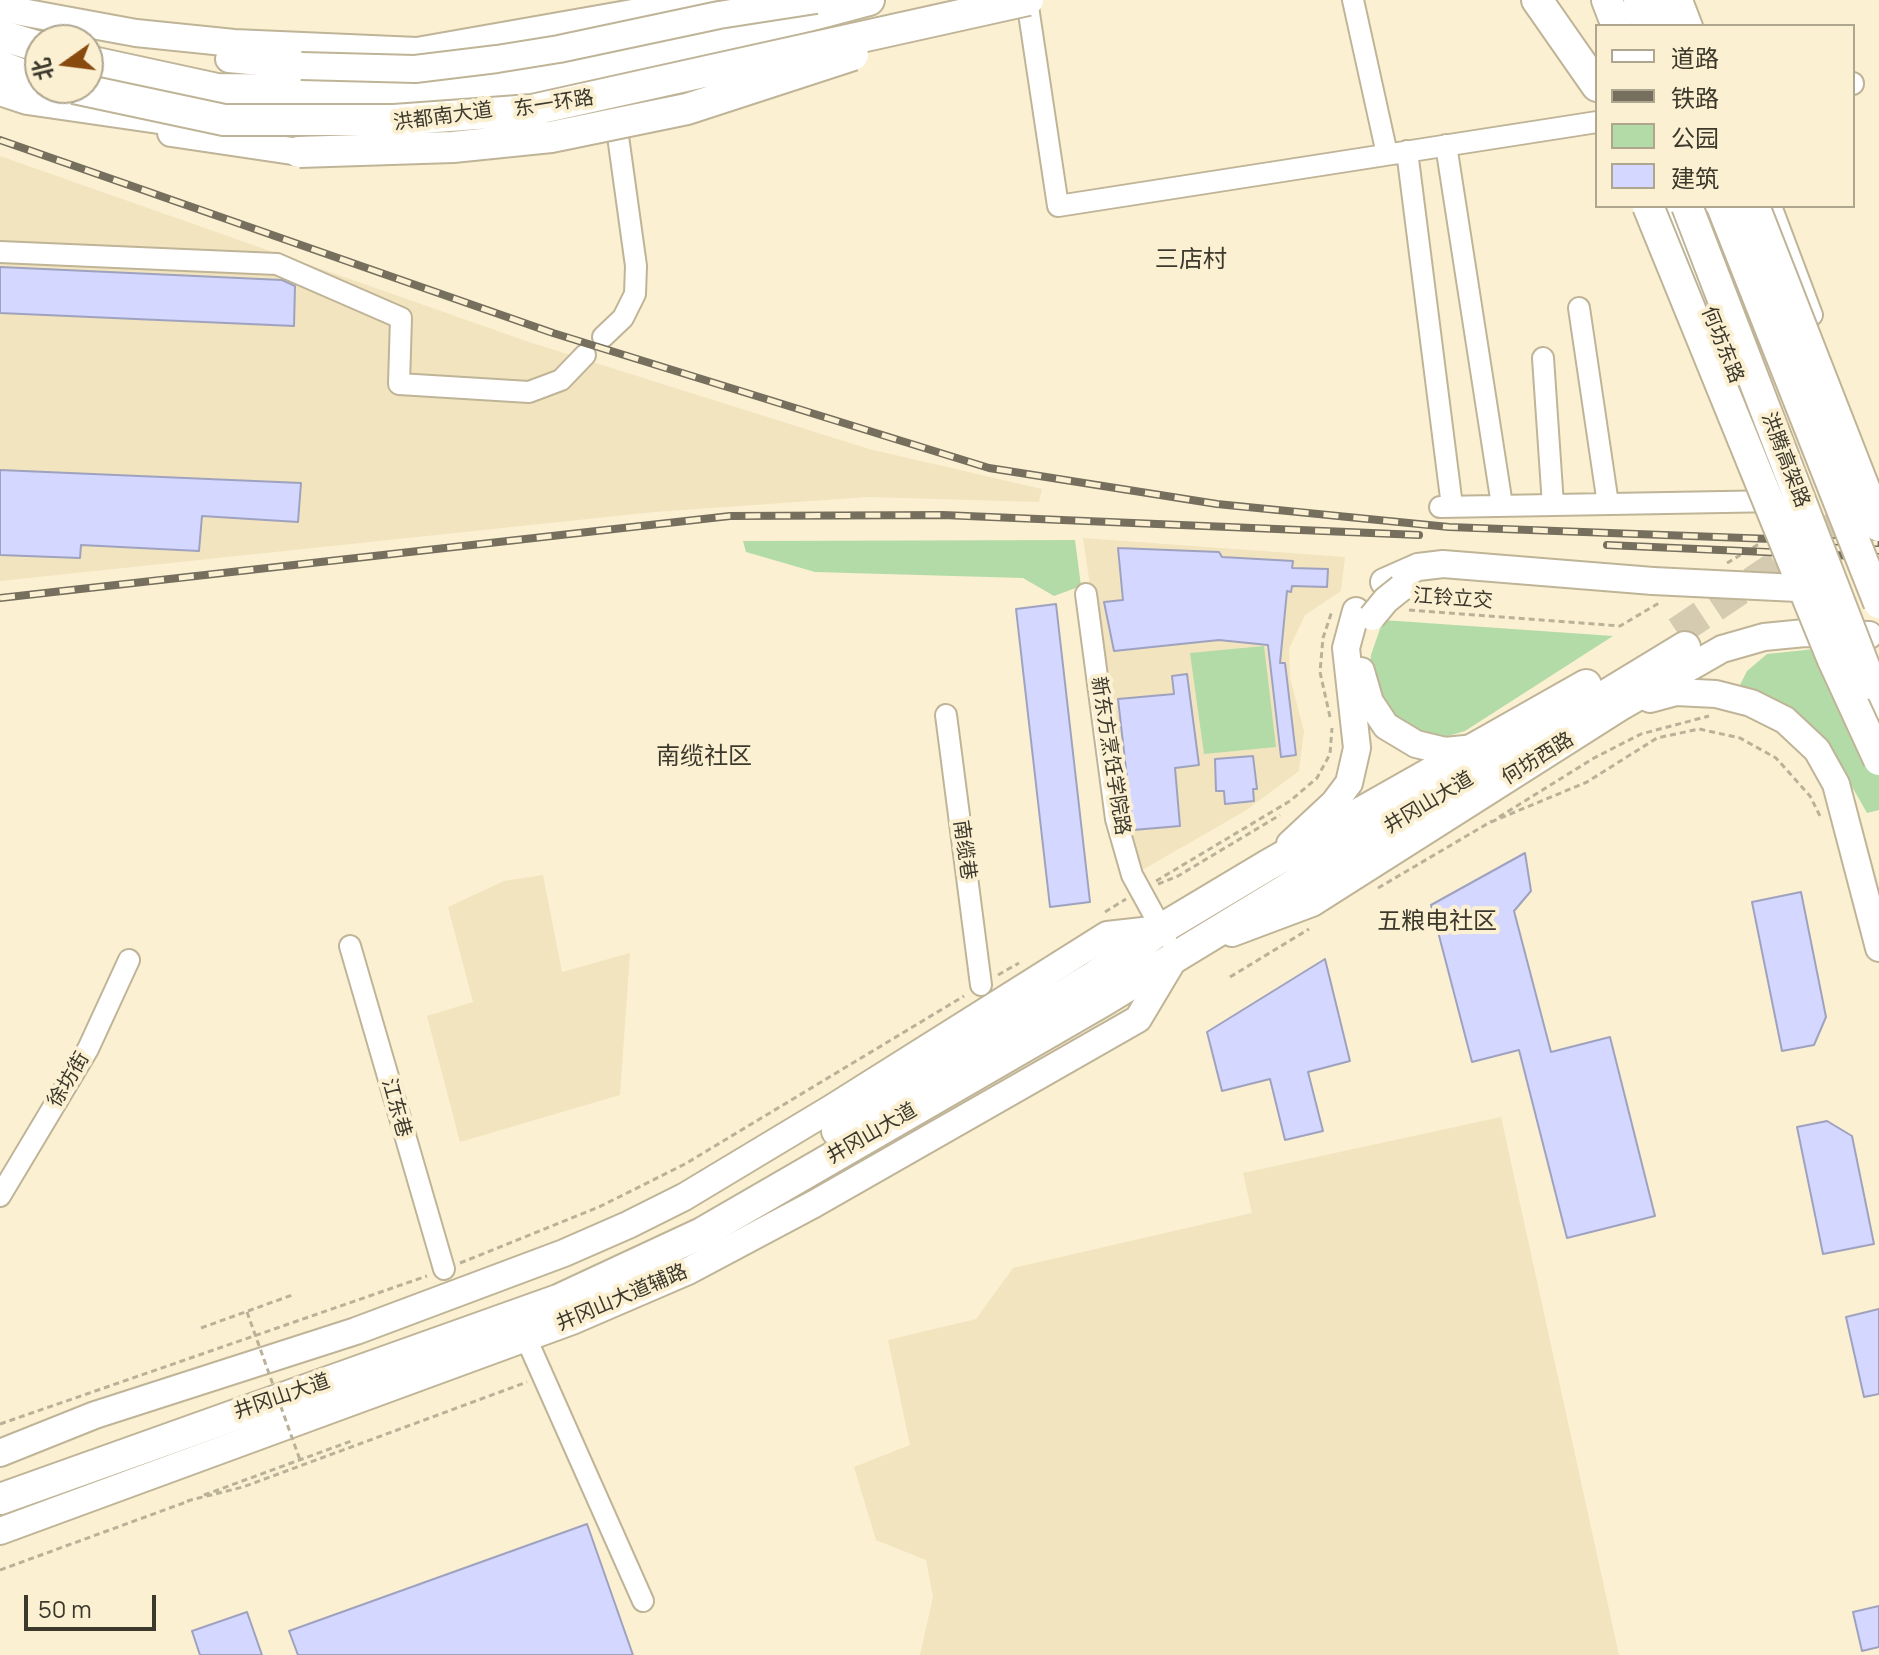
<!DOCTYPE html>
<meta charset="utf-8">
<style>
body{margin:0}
#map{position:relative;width:1879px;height:1655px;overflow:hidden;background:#fbf0d2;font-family:Manrope,"Noto Sans SC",sans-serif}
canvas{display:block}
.legend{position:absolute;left:1595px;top:24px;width:260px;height:184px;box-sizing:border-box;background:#fbf0d2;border:2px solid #afa690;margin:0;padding:10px 14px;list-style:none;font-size:24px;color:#3c382c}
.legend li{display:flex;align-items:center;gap:16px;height:40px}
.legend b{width:40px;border:2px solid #afa690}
.north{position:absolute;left:24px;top:24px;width:80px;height:80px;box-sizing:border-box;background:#fbf0d2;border:2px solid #afa690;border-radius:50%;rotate:256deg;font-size:22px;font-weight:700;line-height:32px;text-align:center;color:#3c382c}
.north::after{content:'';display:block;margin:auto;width:28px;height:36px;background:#894a0f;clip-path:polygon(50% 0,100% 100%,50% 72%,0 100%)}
.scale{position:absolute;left:24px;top:1595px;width:132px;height:36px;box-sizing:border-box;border:4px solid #3c382c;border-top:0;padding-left:10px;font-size:24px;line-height:28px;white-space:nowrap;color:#3c382c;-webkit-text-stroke:6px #fbf0d2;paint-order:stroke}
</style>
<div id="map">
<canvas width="1879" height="1655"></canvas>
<ul class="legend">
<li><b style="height:10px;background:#fff"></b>道路</li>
<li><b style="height:10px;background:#766f5e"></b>铁路</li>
<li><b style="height:22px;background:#b3dba8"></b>公园</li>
<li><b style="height:22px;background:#d4d7ff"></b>建筑</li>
</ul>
<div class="north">北</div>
<div class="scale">50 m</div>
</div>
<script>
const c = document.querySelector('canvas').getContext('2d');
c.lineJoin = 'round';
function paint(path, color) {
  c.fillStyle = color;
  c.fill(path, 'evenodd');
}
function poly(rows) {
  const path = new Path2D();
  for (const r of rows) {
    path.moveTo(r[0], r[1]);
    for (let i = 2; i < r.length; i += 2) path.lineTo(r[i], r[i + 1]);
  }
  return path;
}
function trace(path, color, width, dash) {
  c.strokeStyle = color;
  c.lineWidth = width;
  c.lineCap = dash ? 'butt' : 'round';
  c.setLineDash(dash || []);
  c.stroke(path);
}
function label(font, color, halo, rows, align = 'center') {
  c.font = font + ' Manrope,"Noto Sans SC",sans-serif';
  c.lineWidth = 8;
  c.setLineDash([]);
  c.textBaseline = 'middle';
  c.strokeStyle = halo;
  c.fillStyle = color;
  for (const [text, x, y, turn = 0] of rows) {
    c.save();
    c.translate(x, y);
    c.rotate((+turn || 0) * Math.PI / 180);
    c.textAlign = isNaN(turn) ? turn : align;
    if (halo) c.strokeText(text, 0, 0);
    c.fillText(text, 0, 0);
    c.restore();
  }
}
paint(poly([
 [0,156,529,342,869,449,1042,489,1039,502,868,497,654,512,0,581],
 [1083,538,1345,557,1341,591,1305,615,1289,649,1290,678,1304,731,1299,771,1245,811,1137,873,1126,830],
 [543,875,562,972,630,953,620,1095,460,1142,427,1016,473,1002,448,907,504,881],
 [1501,1117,1619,1655,920,1655,933,1597,926,1560,876,1540,854,1467,910,1445,888,1340,976,1319,1013,1268,1252,1213,1243,1173]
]), '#f1e4bf');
paint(poly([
 [1075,540,1081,586,1054,596,1023,578,815,572,746,552,743,541],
 [1383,620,1613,636,1465,731,1441,738,1429,736,1390,715,1369,671,1371,655],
 [1264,646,1276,747,1204,754,1190,653],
 [1843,646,1879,678,1879,810,1867,813,1834,755,1806,721,1781,704,1737,691,1747,671,1767,654]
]), '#b3dba8');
const building = poly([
 [0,267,282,280,295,286,294,326,0,313,0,267],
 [0,470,301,483,298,522,202,516,199,551,81,545,80,558,0,555,0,470],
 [1118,548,1219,552,1222,557,1293,561,1292,568,1328,569,1327,587,1292,586,1291,592,1287,591,1280,663,1285,663,1296,755,1281,757,1268,645,1219,640,1114,651,1104,602,1123,600,1118,548],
 [1056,604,1090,902,1050,907,1016,609,1056,604],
 [1187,674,1199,765,1175,768,1180,826,1133,830,1118,699,1174,694,1172,676,1187,674],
 [1253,756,1257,789,1253,789,1254,801,1225,804,1224,791,1216,791,1215,759,1253,756],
 [1525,853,1531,891,1514,911,1551,1052,1610,1037,1655,1216,1567,1238,1519,1050,1472,1062,1431,905,1525,853],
 [1801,892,1826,1017,1814,1045,1782,1051,1752,902,1801,892],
 [1325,959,1350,1061,1308,1072,1323,1131,1285,1140,1270,1079,1222,1091,1207,1032,1325,959],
 [1827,1121,1852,1136,1874,1244,1823,1254,1797,1127,1827,1121],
 [1879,1309,1879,1394,1864,1397,1846,1317,1879,1309],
 [587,1524,633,1655,298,1655,289,1631,587,1524],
 [1879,1606,1879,1647,1862,1651,1853,1612,1879,1606],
 [247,1612,262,1655,200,1655,192,1631,247,1612]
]);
paint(building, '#d4d7ff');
trace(building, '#9fa2be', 2);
trace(poly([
 [1677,632,1867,505]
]), '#d5cbb1', 30, [30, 15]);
const minor = poly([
 [1027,0,1058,206,1597,122],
 [1353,0,1387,154],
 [1682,0,1692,26],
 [1853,84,1853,83],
 [1446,145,1502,505],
 [1407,151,1452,506],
 [1667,206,1765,454],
 [1771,206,1812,315],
 [0,252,277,264,401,318,399,384,529,392,561,380,585,355],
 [1579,308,1608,504],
 [603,337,623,318,635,294,636,266,617,129,611,115],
 [1543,358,1553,505],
 [1440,507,1780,501],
 [1086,594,1116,819,1132,875,1166,937],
 [946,715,981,985],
 [350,946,444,1269],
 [0,1196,88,1049,129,960],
 [526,1338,643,1601]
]);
const major = poly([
 [0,8,136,33,234,43,417,51,707,0],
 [229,59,301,66],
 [0,92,27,101,193,125],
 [171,133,299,152],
 [1384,582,1418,567,1443,564,1653,581],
 [1361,671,1370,702,1386,726,1416,744,1445,751,1475,748],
 [1650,699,1676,692,1716,694,1751,703,1785,720,1817,750,1836,784,1879,948],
 [1290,844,1334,803,1349,783,1357,748,1346,648,1356,611],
 [1232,933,1312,903,1619,708,1722,649,1764,637,1805,633,1869,635],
 [0,1453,95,1415,356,1331,564,1253,628,1225,684,1197,832,1108,1107,935,1161,929],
 [0,1531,572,1321,688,1271,814,1204,1138,1019,1175,957]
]);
const highway = poly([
 [1537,0,1597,86],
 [1607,0,1617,26],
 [1639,0,1649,26],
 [1660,0,1675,26],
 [0,35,40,47],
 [88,61,217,89,387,91,523,81,760,29,869,0],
 [0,66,40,81],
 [1871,684,1879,715],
 [837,1131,1095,976,1161,929,1268,865,1586,685],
 [0,1499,558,1300,702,1233,1103,1001,1685,647]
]);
trace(minor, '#bfb497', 24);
trace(major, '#bfb497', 30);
trace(highway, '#bfb497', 34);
trace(poly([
 [1727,563,1759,544],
 [1409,610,1620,626,1659,603],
 [1330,717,1320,672,1323,638,1332,611],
 [1499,817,1594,758,1641,734,1709,716],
 [1491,822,1587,782,1657,738,1699,729,1740,738,1776,758,1810,796,1821,818],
 [1156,881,1290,801,1317,778,1330,754,1332,728],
 [1158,884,1178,876,1280,815],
 [1378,888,1492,821],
 [1105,912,1126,899],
 [998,975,1019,963],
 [1230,977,1309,929],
 [460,1263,599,1207,685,1164,964,996],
 [201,1328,295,1294],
 [0,1424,427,1276],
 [204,1495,354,1440],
 [187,1501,243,1487,527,1382],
 [0,1570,189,1501]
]), '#bab199', 3, [6, 4]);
trace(minor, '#fff', 20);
trace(major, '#fff', 26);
trace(highway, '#fff', 30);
const rail = poly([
 [0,140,553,333,989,468,1217,504,1449,527,1879,543],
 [1607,545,1879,557],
 [0,598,730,516,943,515,1419,535]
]);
trace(rail, '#766f5e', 8);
trace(rail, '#fbf0d2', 5, [15]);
const majorBridge = poly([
 [301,66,415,69,497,59,559,49,719,15,816,0],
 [1653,581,1818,589],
 [1372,617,1386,600,1401,588]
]);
const highwayBridge = poly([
 [74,88,224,120,394,120,532,110,1028,0],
 [299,152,453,147,551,137,687,109,853,55],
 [1648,206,1833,660,1879,760],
 [1687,206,1871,684],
 [1722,206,1879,603],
 [1754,206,1879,526]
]);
trace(majorBridge, '#bfb497', 30, []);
trace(highwayBridge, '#bfb497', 34, []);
trace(poly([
 [247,1312,300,1460]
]), '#bab199', 3, [6, 4]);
trace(majorBridge, '#fff', 26);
trace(highwayBridge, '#fff', 30);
label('20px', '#3c382c', '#fbf0d2', [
 ["东一环路",554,104,-9],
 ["洪都南大道",443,117,-8],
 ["何坊东路",1722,345,68],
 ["洪腾高架路",1785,460,69],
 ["江铃立交",1453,599,4],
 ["新东方烹饪学院路",1110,756,81],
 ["何坊西路",1538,759,-32],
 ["井冈山大道",1429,803,-31],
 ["南缆巷",964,850,82],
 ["徐坊街",69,1080,-59],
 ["江东巷",396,1108,74],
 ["井冈山大道",872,1134,-30],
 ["井冈山大道辅路",622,1298,-23],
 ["井冈山大道",282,1397,-19]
]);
label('24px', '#3c382c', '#fbf0d2', [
 ["三店村",1191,260],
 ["南缆社区",704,757],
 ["五粮电社区",1437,922]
]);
</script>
